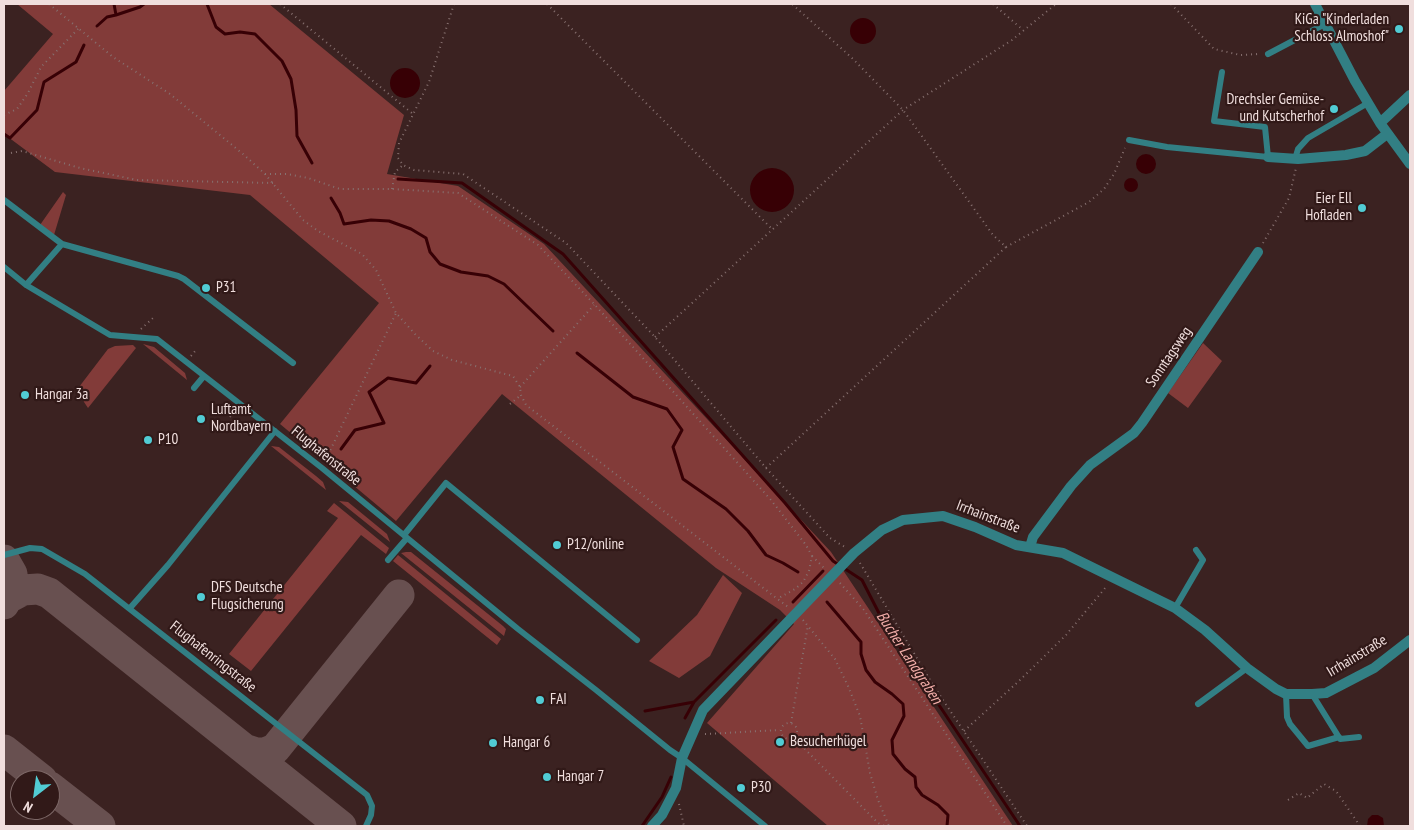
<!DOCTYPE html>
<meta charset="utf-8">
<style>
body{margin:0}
#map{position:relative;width:1414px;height:830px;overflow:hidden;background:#3b2221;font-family:"PT Sans Narrow",sans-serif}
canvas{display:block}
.frame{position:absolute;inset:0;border:5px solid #f0dedd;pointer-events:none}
.north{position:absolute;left:10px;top:770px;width:50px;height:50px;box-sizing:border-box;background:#311918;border:1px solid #7d6867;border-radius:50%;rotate:210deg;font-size:14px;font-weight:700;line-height:20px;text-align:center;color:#f0dedd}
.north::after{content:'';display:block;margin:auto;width:18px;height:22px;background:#51ccd4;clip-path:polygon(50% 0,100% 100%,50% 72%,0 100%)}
</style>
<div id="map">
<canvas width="1414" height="830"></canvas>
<div class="frame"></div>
<div class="north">N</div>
</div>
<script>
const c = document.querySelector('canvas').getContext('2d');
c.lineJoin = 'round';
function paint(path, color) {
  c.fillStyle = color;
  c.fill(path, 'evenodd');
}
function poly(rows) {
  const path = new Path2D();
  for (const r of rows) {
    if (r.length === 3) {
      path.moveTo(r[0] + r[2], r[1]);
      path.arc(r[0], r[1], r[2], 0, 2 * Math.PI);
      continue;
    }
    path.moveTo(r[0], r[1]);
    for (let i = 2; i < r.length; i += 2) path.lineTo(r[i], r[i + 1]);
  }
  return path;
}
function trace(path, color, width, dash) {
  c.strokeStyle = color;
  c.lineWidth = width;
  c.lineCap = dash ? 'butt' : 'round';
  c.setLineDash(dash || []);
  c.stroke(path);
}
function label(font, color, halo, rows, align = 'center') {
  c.font = font + ' "PT Sans Narrow",sans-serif';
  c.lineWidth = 4.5;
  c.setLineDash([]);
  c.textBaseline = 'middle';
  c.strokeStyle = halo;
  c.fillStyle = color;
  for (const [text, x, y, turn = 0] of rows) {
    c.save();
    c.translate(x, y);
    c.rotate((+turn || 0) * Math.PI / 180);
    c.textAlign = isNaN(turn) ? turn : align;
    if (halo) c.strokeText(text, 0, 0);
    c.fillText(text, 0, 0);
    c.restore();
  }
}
paint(poly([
 [17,4,269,4,404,115,387,174,458,186,544,244,831,552,1013,826,828,826,707,723,794,624,780,610,716,568,502,394,396,521,280,424,379,303,250,195,55,172,4,134,4,91,53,34],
 [63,192,66,195,54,235,40,225],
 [1203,343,1222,361,1188,408,1168,393],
 [143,344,154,347,185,373,187,380],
 [133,345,136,348,88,408,84,402,79,387,108,349,115,346],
 [271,446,279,447,316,476,323,482,326,490],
 [339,501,348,502,387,534,390,542],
 [334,503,389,548,386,554,361,535,251,671,229,654,338,518,327,511],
 [406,552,411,552,503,626,506,629,504,636,401,553],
 [398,555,501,639,497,645,482,633,393,561],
 [723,575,742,593,710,656,679,678,649,661,697,615]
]), '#823b39');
paint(poly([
 [863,31,13],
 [405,83,15],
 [1146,164,10],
 [772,190,22],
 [1131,185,7],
 [1372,815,1378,815,1383,818,1384,826,1367,826,1368,819]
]), '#370005');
trace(poly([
 [114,4,116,15,140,7,144,4],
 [207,4,216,27,225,34,240,32,255,34,282,61,291,79,296,110,297,136,312,163],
 [97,26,107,17,116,15],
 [4,134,10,138,37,110,44,82,76,62,84,45],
 [398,179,462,183,563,254,785,503,833,561,862,580,884,623,1020,826],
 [331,198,340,213,344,224,371,220,389,221,411,229,426,238,430,252,440,264,461,272,488,276,504,284,553,331],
 [577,353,633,397,667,409,682,430,673,447,683,479,726,509,748,531,766,555,783,563,798,572],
 [341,449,355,430,384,423,369,392,388,378,416,383,430,366],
 [793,602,823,571],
 [827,602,861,642,861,654,866,670,875,682,892,694,903,704,904,716,892,740,893,754,905,769,915,777,916,787,922,795,938,805,948,815,947,826],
 [645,711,694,702,776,620],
 [685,718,694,702],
 [642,826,662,797,671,777]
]), '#370005', 3);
trace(poly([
 [4,560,12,574,13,587,4,604],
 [8,598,23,590,38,589,49,593,341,826],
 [4,750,42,780],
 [247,750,256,753,265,753,275,749,399,595],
 [50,787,100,826]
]), '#685050', 31);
trace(poly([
 [49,4,113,57,170,94,243,154,265,174,303,220,318,231,362,254,376,270,396,313],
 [280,4,413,114],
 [454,4,429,82,399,143,398,158,403,165,414,170,463,174,566,243,655,337,766,468,830,538,845,547],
 [547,4,772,229],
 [993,4,1023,30],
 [1171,4,1214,49,1240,55,1259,54],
 [4,115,17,109,28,93,41,67,78,29],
 [11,153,22,151,80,168,137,180,273,183],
 [265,174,287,174,308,178,340,189,392,189,458,193,538,245,595,305,771,500,806,545,812,556,809,571,803,582,795,589,777,599],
 [392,189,395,172,403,165],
 [1263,243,1289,198,1296,168],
 [1006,247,1089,202,1104,189,1114,174,1125,148],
 [141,329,153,318],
 [655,337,903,110,1012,40,1056,4],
 [191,356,196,350],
 [520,387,594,305],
 [510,404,521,395],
 [230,417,232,413],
 [326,459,396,313,415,334,433,351,452,360,513,376,520,387,521,395,526,405,788,607],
 [766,468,1006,247,993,235,903,110,852,58,792,4],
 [812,556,824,568],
 [860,563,933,685,1027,826],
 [840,583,864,610,1007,826],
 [803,620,835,659,848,686,860,716,870,773,878,800,889,826],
 [789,731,8],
 [791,723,808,625],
 [964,731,1019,681,1066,635,1106,587],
 [705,734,780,730],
 [794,738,878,823,885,826],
 [1288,800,1299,793,1307,798,1324,784,1336,791,1360,826],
 [679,804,684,826]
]), '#877170', 2, [1, 4]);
trace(poly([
 [1268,54,1325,24],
 [1129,140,1167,147,1268,157,1265,127,1214,121,1222,72],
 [1295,159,1298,149,1308,138,1368,103],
 [4,200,62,244,178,276,184,279,293,363],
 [4,267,26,285,110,335,157,339,322,468,518,629,596,690,670,750,682,758,765,826],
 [26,285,62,244],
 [194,388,204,376],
 [404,535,446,483,637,640],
 [4,555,30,548,42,549,85,574,367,795,372,806,371,815,366,826],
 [388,560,407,538],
 [130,608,168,565,275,431],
 [1175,608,1203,560,1196,550],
 [1286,694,1287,717,1290,724,1308,746,1339,737],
 [1312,694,1340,739,1359,737],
 [1198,704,1247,668]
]), '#327f84', 6);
trace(poly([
 [1315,4,1355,81,1380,123,1410,164],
 [1380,123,1410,95],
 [1268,157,1298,159,1346,155,1365,151,1387,134],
 [1030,547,1033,537,1071,486,1090,465,1134,433,1142,423,1258,252],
 [652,826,662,815,676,788,682,758,703,710,854,553,882,530,903,520,943,516,975,527,1016,545,1063,553,1175,608,1205,630,1247,668,1276,689,1286,694,1312,694,1326,693,1374,668,1410,640]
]), '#327f84', 10);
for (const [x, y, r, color] of [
 [1399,29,5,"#51ccd4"],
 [1334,109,5,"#51ccd4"],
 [1362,208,5,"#51ccd4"],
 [206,288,5,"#51ccd4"],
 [25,395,5,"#51ccd4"],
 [201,419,5,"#51ccd4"],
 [148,440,5,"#51ccd4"],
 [557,545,5,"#51ccd4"],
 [201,597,5,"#51ccd4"],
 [540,700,5,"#51ccd4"],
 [780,742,5,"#51ccd4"],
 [493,743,5,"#51ccd4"],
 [547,777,5,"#51ccd4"],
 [741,788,5,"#51ccd4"]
]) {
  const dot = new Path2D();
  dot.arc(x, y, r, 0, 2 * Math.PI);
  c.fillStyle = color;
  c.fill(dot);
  trace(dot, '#311918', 2);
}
label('15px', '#f0dedd', '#311918', [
 ["KiGa \"Kinderladen",1389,20,"right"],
 ["Schloss Almoshof\"",1389,37,"right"],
 ["Drechsler Gemüse-",1324,100,"right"],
 ["und Kutscherhof",1324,117,"right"],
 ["Eier Ell",1352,199,"right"],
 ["Hofladen",1352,216,"right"],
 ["P31",216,288],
 ["Hangar 3a",35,395],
 ["Luftamt",211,410],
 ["Nordbayern",211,427],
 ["P10",158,440],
 ["P12/online",567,545],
 ["DFS Deutsche",211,588],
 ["Flugsicherung",211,605],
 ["FAI",550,700],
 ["Besucherhügel",790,742],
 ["Hangar 6",503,743],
 ["Hangar 7",557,777],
 ["P30",751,788]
], 'left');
label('15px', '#f0dedd', '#311918', [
 ["Sonntagsweg",1169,357,-56],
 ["Flughafenstraße",326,456,39],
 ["Irrhainstraße",988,517,21],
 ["Irrhainstraße",1357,656,-31],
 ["Flughafenringstraße",213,657,38]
]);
label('italic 16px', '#f3aea9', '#311918', [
 ["Bucher Landgraben",909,658,57]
]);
</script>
